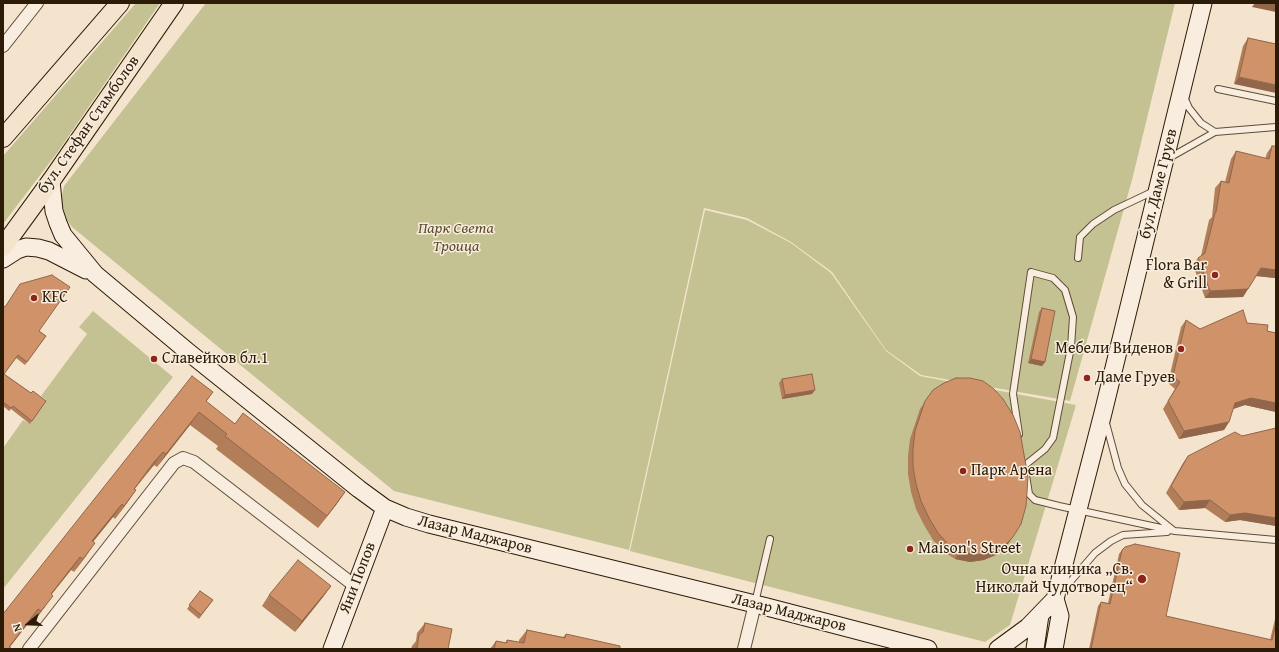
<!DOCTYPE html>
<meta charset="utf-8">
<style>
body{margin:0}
#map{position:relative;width:1279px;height:652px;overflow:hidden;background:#f5e4cd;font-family:"Gentium Book Plus",serif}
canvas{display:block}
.frame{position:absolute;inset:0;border:4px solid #2c1b06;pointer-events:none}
.north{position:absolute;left:8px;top:604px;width:40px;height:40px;-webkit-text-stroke:3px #f8edde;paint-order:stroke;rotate:251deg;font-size:11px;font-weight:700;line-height:16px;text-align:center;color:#2c1b06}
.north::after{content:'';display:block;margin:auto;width:14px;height:18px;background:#2c1b06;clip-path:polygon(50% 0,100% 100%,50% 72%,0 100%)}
</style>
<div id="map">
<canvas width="1279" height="652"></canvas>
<div class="frame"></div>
<div class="north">N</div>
</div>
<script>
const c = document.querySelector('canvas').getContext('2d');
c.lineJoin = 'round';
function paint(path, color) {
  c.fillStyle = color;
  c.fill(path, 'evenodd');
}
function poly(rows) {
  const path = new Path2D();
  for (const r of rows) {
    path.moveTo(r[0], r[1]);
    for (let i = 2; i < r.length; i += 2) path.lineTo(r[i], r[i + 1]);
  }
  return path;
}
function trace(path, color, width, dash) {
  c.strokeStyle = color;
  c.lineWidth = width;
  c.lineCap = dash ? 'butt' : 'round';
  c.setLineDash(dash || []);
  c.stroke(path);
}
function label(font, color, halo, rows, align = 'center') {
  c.font = font + ' "Gentium Book Plus",serif';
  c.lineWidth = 3;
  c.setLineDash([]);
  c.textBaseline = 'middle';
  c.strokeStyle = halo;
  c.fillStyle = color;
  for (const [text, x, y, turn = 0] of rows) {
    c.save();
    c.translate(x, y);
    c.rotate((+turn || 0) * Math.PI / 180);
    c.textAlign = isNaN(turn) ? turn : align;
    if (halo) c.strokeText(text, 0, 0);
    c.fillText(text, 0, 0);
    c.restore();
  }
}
paint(poly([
 [136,3,160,3,57,153,3,224,3,156],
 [206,3,1175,3,1132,180,1070,401,921,375,886,350,832,272,791,242,747,218,704,208,629,550,394,491,72,227,66,218,62,204,62,195,64,186],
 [705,210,747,220,791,243,831,273,886,351,920,376,1076,405,1010,625,985,642,630,551],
 [93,311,173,377,3,589,3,448,23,420,29,423,46,400,41,396,87,334,79,327]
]), '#c4c293');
const lane = poly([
 [1218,89,1276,101],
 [1215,132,1276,127],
 [1169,158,1215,132,1201,123,1189,108,1184,97],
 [1078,258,1080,237,1093,224,1114,210,1154,191],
 [1106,423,1118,468,1125,484,1142,505,1173,530],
 [1019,434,1013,394,1031,272,1053,278,1065,290,1073,317,1071,347,1053,438,1045,449,1024,466],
 [1026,475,1029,494,1035,500,1059,506,1175,531,1276,540],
 [1063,590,1095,553,1111,541,1123,535,1167,532],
 [755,603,770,539]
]);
const street = poly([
 [3,46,37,3],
 [29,649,174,463,183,458,194,462,355,586],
 [744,649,755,604]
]);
const secondary = poly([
 [51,181,54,211,58,223,63,235,95,274,187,351,359,489,385,508,406,517,429,524,767,607,928,649],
 [3,259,17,250,26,247,38,248,49,251,86,270],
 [332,649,385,508],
 [998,649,1028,627,1055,599],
 [1035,649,1040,615],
 [1054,649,1060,616,1055,599,1103,413,1203,3]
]);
const primary = poly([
 [3,138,120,3],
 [3,247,51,181,174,3]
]);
trace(lane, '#5e4d38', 8);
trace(street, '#5e4d38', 14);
trace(secondary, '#2c1b06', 19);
trace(primary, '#2c1b06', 20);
trace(lane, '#f8edde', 6);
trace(street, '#f8edde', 12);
trace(secondary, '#f8edde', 17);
trace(primary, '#f5e4cd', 18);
paint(poly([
 [1248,38,1276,44,1234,84,1243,46],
 [1272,146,1275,278,1256,276,1243,297,1205,298,1193,265,1198,258,1201,256,1209,220,1212,217,1215,188,1221,181,1225,182,1231,159,1236,151,1265,159,1267,153],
 [3,306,46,336,25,365,16,358,4,374,31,393,46,401,30,424,11,409,9,411,3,406],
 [1042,308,1045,362,1042,366,1028,363,1039,312],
 [1186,320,1200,329,1247,323,1267,331,1276,333,1276,412,1245,405,1233,409,1229,422,1224,430,1179,439,1163,409,1175,389,1168,383,1181,327],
 [782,379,812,394,782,399,779,383],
 [933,390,1008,544,998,554,984,560,970,562,955,559,943,551,933,540,924,525,916,509,911,492,908,474,908,456,910,439,920,409],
 [213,392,206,402,235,424,345,492,336,505,318,528,216,449,218,446,190,425,157,467,154,465,145,475,134,489,136,490,127,503,115,519,113,517,93,542,86,556,74,572,71,570,52,594,44,608,32,624,30,621,10,647,3,649,3,614],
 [1276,428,1276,526,1240,520,1225,522,1205,508,1179,510,1166,493,1183,463,1188,456,1242,436],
 [1122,550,1166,616,1270,640,1276,615,1276,649,1089,649,1098,606,1101,602,1108,603,1119,554],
 [331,586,323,597,295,632,262,606,269,595],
 [200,591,213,600,199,619,187,609],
 [425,623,448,649,411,649,412,646,416,641,417,633],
 [527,630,563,637,566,634,620,649,490,649,496,641,505,643,507,640,519,642,519,640]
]), '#b27e5a');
paint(poly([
 [1255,3,1276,4,1276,12,1252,7],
 [1239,77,1276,85,1276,93,1234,84],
 [1261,268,1276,270,1276,277,1275,278,1256,276],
 [1248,289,1243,297,1205,298,1210,291],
 [1031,359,1045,362,1042,366,1028,363],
 [815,390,812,394,782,399,785,395],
 [1251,398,1276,403,1276,412,1245,405,1230,410,1235,403],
 [199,412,190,425,157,467,166,454],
 [1229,422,1224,430,1179,439,1184,431],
 [163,452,154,465,125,501,134,489],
 [136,490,127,503,115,519,124,506],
 [345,492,336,505,318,528],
 [1210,500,1205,508,1179,510,1184,502],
 [122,504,113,517,83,554,92,541],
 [1245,513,1276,518,1276,526,1240,520,1225,522,1230,515],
 [1013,537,1008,544,998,554,984,560,970,562,955,559,960,551],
 [95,543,86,556,74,572,83,559],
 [80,557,71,570,42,606,51,594],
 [331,586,323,597,295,632,302,621],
 [53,596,32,624,41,611],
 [38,609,30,621,8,649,7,649]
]), '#91664a');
const building = poly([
 [1248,38,1276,44,1276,85,1239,77,1248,38],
 [1272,146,1276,146,1276,270,1261,268,1248,289,1210,291,1198,258,1205,253,1215,213,1216,212,1221,181,1229,183,1236,151,1269,159,1272,146],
 [52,275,70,287,39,331,46,336,27,362,18,355,4,374,31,393,33,391,46,401,32,421,13,406,11,408,3,402,3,306,5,307,20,284,52,275],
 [1042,308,1055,311,1045,362,1031,359,1042,308],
 [1243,310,1247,323,1268,325,1267,331,1276,333,1276,403,1251,398,1235,403,1229,422,1184,431,1168,401,1180,382,1173,376,1186,320,1200,329,1243,310],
 [812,374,815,390,785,395,782,379,812,374],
 [192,376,213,392,206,401,235,424,243,413,345,492,327,516,225,436,227,434,199,412,166,454,163,452,154,462,134,489,136,490,124,506,122,504,92,541,95,543,83,559,80,557,51,594,53,596,41,611,38,609,9,647,11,648,11,649,3,649,3,614,192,376],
 [956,378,970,378,983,381,994,389,1003,399,1013,415,1020,432,1028,477,1026,506,1021,524,1013,537,1003,547,989,553,975,555,960,551,948,544,938,533,929,518,921,501,916,484,913,467,913,449,915,431,925,401,933,390,944,383,956,378],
 [1276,428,1276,518,1245,513,1230,515,1210,500,1184,502,1171,486,1188,456,1235,432,1242,436,1276,428],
 [1135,544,1180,553,1166,616,1272,640,1276,623,1276,649,1091,649,1101,602,1110,604,1122,550,1125,547,1135,544],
 [298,560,331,586,302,621,269,595,298,560],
 [200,591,213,600,201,615,189,605,200,591],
 [425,623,452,629,448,649,415,649,415,648,417,648,419,635,423,632,425,623],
 [527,630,565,638,566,634,620,646,620,649,494,649,496,641,507,643,507,640,524,643,527,630]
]);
paint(building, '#cf9269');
trace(building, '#91664a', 1);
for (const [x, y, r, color] of [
 [1215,275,4,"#8f2418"],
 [34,298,4,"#8f2418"],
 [1181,349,4,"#8f2418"],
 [154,359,4,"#8f2418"],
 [1087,378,4,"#8f2418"],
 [963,471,4,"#8f2418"],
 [910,549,4,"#8f2418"],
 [1142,579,5,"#8f2418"]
]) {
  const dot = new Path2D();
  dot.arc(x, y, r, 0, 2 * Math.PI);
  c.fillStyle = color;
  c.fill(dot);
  trace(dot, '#f8edde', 1.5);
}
label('16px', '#2c1b06', '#f8edde', [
 ["бул. Стефан Стамболов",89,125,-55],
 ["бул. Даме Груев",1159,184,-76],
 ["Лазар Маджаров",475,535,14],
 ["Яни Попов",358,578,-69],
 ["Лазар Маджаров",789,613,14]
]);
label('italic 16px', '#5a4d30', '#f8edde', [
 ["Парк Света",456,229],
 ["Троица",456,247]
]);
label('16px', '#2c1b06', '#f8edde', [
 ["Flora Bar",1207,266,"right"],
 ["& Grill",1207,284,"right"],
 ["KFC",42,298],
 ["Мебели Виденов",1173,349,"right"],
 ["Славейков бл.1",162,359],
 ["Даме Груев",1095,378],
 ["Парк Арена",971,471],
 ["Maison's Street",918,549],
 ["Oчна клиника „Св.",1133,570,"right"],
 ["Николай Чудотворец“",1133,588,"right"]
], 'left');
</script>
